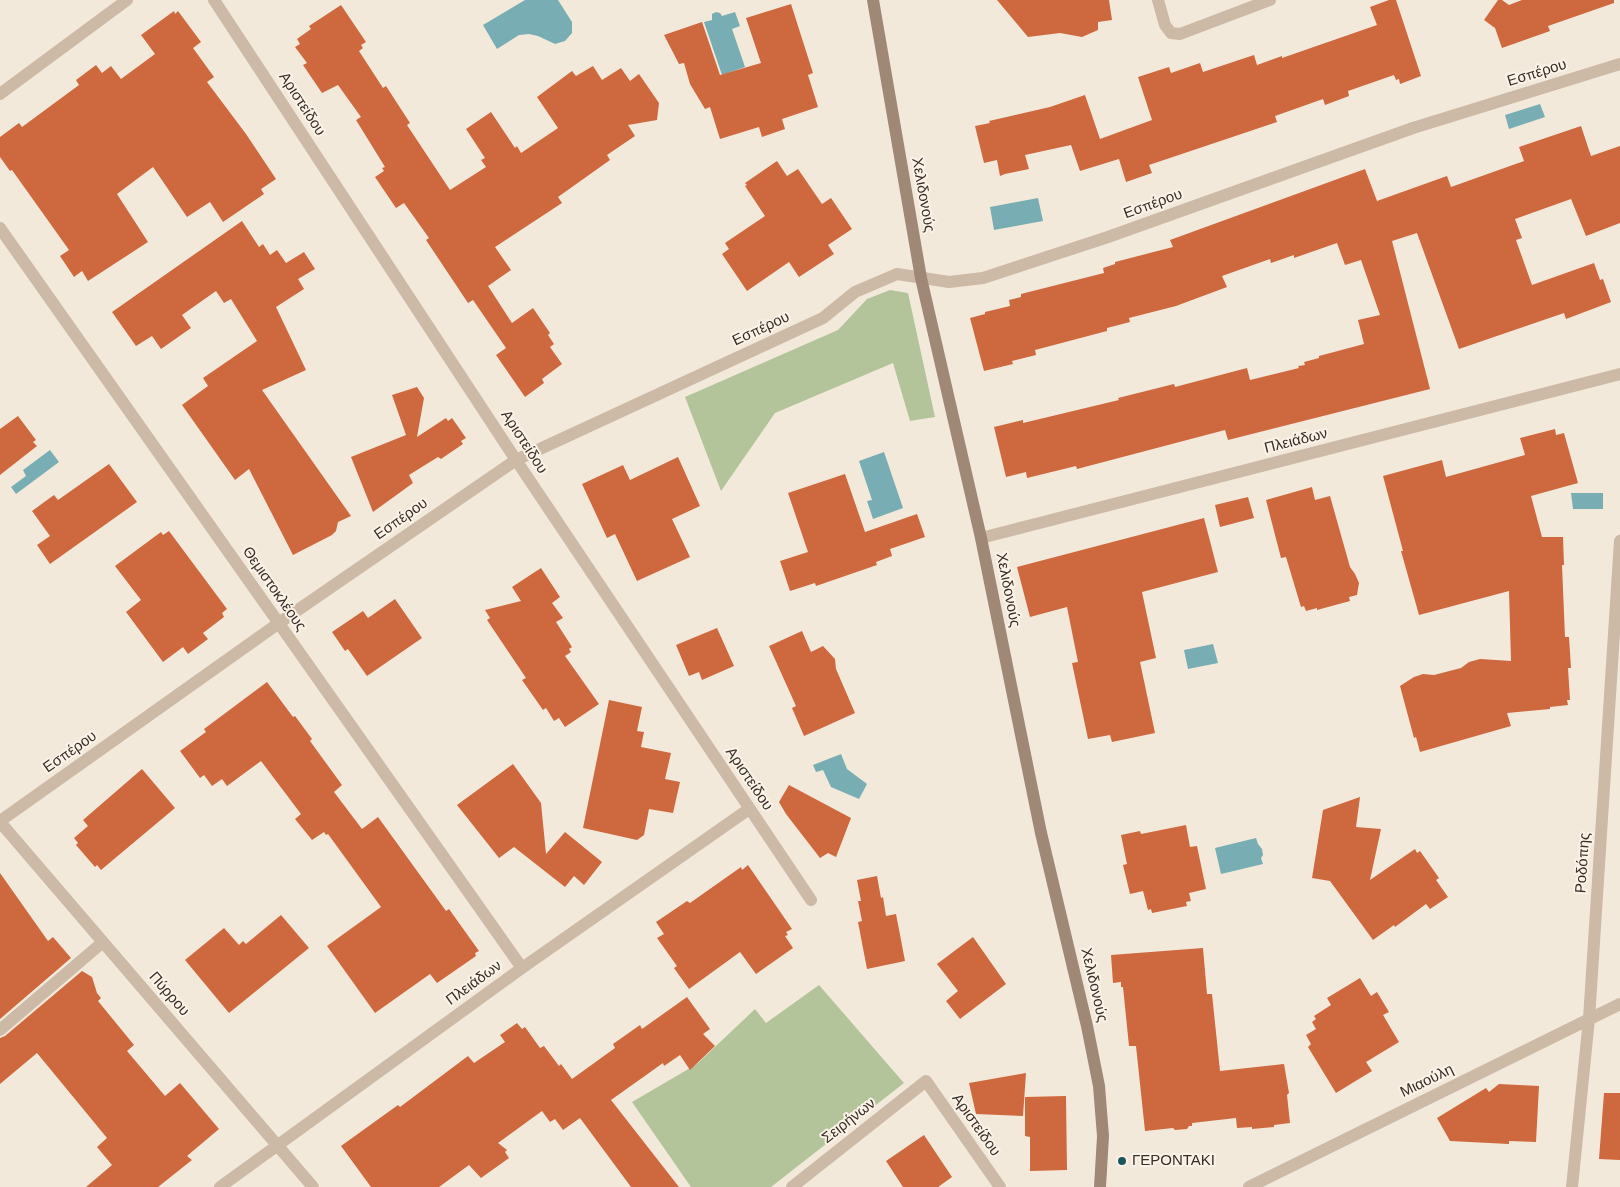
<!DOCTYPE html>
<meta charset="utf-8">
<style>
body{margin:0}
canvas{display:block;background:#f3e9db}
</style>
<canvas width="1620" height="1187"></canvas>
<script>
const c = document.querySelector('canvas').getContext('2d');
c.lineJoin = 'round';
function paint(path, color) {
  c.fillStyle = color;
  c.fill(path, 'evenodd');
}
function poly(rows) {
  const path = new Path2D();
  for (const r of rows) {
    path.moveTo(r[0], r[1]);
    for (let i = 2; i < r.length; i += 2) path.lineTo(r[i], r[i + 1]);
  }
  return path;
}
function trace(path, color, width, dash) {
  c.strokeStyle = color;
  c.lineWidth = width;
  c.lineCap = dash ? 'butt' : 'round';
  c.setLineDash(dash || []);
  c.stroke(path);
}
function label(font, color, halo, rows, align = 'center') {
  c.font = font + ' "PT Sans",sans-serif';
  c.lineWidth = 4;
  c.setLineDash([]);
  c.textBaseline = 'middle';
  c.strokeStyle = halo;
  c.fillStyle = color;
  for (const [text, x, y, turn = 0] of rows) {
    c.save();
    c.translate(x, y);
    c.rotate((+turn || 0) * Math.PI / 180);
    c.textAlign = isNaN(turn) ? turn : align;
    if (halo) c.strokeText(text, 0, 0);
    c.fillText(text, 0, 0);
    c.restore();
  }
}
paint(poly([
 [890,290,908,293,935,417,910,421,893,363,775,413,721,491,685,397,838,330,867,299],
 [819,985,904,1083,771,1187,691,1187,632,1102,697,1064,755,1009,766,1023]
]), '#b3c49a');
paint(poly([
 [525,0,558,0,572,22,572,33,565,41,555,44,538,36,529,34,519,35,497,49,483,25],
 [716,12,720,13,722,16,735,12,740,26,732,29,745,67,722,75,704,22,712,20,712,14],
 [1540,104,1545,117,1509,129,1505,115],
 [1038,198,1043,221,994,230,990,207],
 [50,450,59,462,16,494,11,487,26,476,23,470],
 [884,452,903,508,873,519,867,501,872,500,859,461],
 [1571,493,1603,493,1603,509,1573,509],
 [1213,644,1218,663,1188,669,1184,650],
 [841,754,847,769,867,784,859,799,831,787,823,770,816,772,813,765],
 [1256,838,1258,844,1262,849,1263,855,1261,858,1263,864,1221,874,1215,848]
]), '#78adb3');
paint(poly([
 [997,0,1109,0,1112,20,1098,22,1098,30,1082,37,1060,33,1028,37],
 [1389,0,1396,0,1421,76,1400,84,1399,79,1396,80,1394,75,1348,91,1349,96,1325,105,1323,99,1275,116,1277,122,1149,165,1152,173,1126,182,1119,159,1080,171,1071,145,1025,155,1029,169,1005,174,1000,176,997,160,984,163,975,126,990,123,989,121,1050,107,1085,95,1100,139,1152,120,1138,77,1169,67,1171,73,1200,63,1203,72,1254,55,1257,65,1282,56,1282,58,1377,25,1370,7],
 [1498,0,1502,0,1509,5,1522,0,1614,0,1614,3,1548,26,1550,31,1502,48,1495,28,1484,20],
 [791,4,813,73,808,75,818,107,782,119,785,129,762,137,759,127,720,139,710,107,705,109,690,84,684,63,679,64,664,35,702,22,720,75,761,63,746,18],
 [341,5,366,42,361,45,363,48,359,51,383,88,386,86,410,123,407,125,450,190,486,167,481,160,485,158,466,129,491,112,515,148,517,146,521,153,558,128,537,97,572,71,576,76,593,66,602,80,621,68,630,81,639,74,659,103,657,120,628,125,635,136,607,155,610,160,558,197,562,203,495,247,511,270,488,286,512,323,533,308,550,333,548,335,554,344,550,347,562,364,542,379,544,383,525,397,496,355,506,348,473,300,468,303,426,240,429,238,404,203,396,208,375,177,384,171,382,168,385,167,356,120,361,117,338,85,322,93,303,65,307,63,295,47,300,44,297,39,311,29,309,26],
 [174,11,175,14,178,11,201,42,193,48,214,77,207,82,246,134,276,179,261,189,264,194,223,222,210,202,187,217,153,167,117,194,148,242,88,281,82,271,74,277,60,256,69,250,12,170,10,171,0,157,0,137,19,123,22,127,79,85,76,80,96,65,102,73,111,66,121,79,155,54,141,35],
 [1581,126,1591,156,1620,146,1620,223,1586,236,1571,199,1515,219,1522,238,1516,240,1532,285,1594,263,1600,280,1603,279,1611,302,1566,319,1564,313,1459,349,1417,233,1392,241,1430,389,1228,440,1225,430,1077,469,1076,466,1027,478,1026,472,1006,477,994,427,1023,420,1023,423,1119,400,1118,398,1174,384,1175,387,1247,368,1250,380,1299,368,1298,366,1305,365,1304,362,1319,358,1319,356,1364,344,1358,320,1380,315,1361,260,1345,265,1337,243,1294,258,1294,255,1271,263,1270,259,1222,276,1227,287,1176,306,1129,318,1130,322,1107,328,1107,331,1035,350,1036,355,1012,361,1013,364,984,371,970,318,985,314,985,312,1010,306,1009,300,1021,297,1021,294,1104,273,1103,268,1115,264,1115,262,1173,247,1170,240,1365,169,1377,201,1447,176,1451,187,1524,161,1519,147],
 [777,161,787,176,798,169,822,204,831,198,852,229,828,245,834,254,799,277,789,262,747,291,722,254,729,249,725,243,765,216,745,186,747,185,745,183],
 [242,221,259,247,263,244,270,255,277,250,286,263,304,252,315,269,298,279,304,289,276,307,306,370,262,390,351,516,338,522,336,531,332,535,293,555,249,469,235,480,182,405,208,386,203,378,257,341,231,299,224,303,216,291,182,315,191,328,161,349,152,336,136,346,112,312],
 [417,387,424,398,417,437,446,418,448,421,452,418,466,438,461,441,463,444,441,459,438,457,409,475,413,483,373,512,351,457,406,435,392,395],
 [18,416,36,440,33,442,37,446,0,475,0,429],
 [1555,429,1556,435,1564,433,1578,483,1531,496,1542,537,1563,537,1564,565,1562,565,1565,637,1569,637,1571,668,1568,668,1570,700,1567,700,1568,705,1550,707,1550,709,1507,713,1511,726,1420,752,1416,737,1414,738,1400,686,1414,677,1423,674,1434,675,1461,668,1469,662,1480,659,1511,661,1509,591,1419,615,1401,551,1403,551,1383,476,1442,460,1446,477,1525,455,1520,438],
 [678,457,700,506,672,519,690,557,637,581,615,534,607,538,582,484,623,465,630,480],
 [109,464,137,502,50,564,37,545,50,536,32,511,54,495,58,500],
 [845,474,865,532,917,514,925,537,890,549,892,556,876,562,877,565,816,586,815,583,790,591,780,561,808,552,788,493],
 [1312,487,1315,500,1330,496,1350,567,1355,574,1359,583,1357,595,1349,597,1350,601,1317,610,1317,608,1306,611,1304,606,1301,607,1286,557,1281,558,1266,500],
 [1248,497,1254,518,1220,527,1215,505],
 [1204,518,1218,572,1142,592,1156,658,1140,662,1155,733,1112,742,1110,735,1088,739,1072,663,1078,662,1067,607,1030,617,1017,567],
 [169,531,227,609,222,613,224,617,203,633,208,639,188,654,183,647,163,662,126,612,141,600,115,566,161,532,163,535],
 [541,568,560,597,552,603,563,618,556,622,572,647,569,649,571,652,565,656,599,704,565,727,559,718,554,721,546,708,543,710,522,680,526,678,487,620,490,618,485,610,521,601,512,587],
 [395,599,422,638,367,676,348,649,345,651,332,632,363,611,368,618],
 [717,628,734,666,702,680,699,672,689,676,676,645],
 [802,631,811,652,823,646,835,659,836,669,855,713,804,736,792,708,796,706,769,646],
 [267,682,293,717,295,716,312,739,310,741,342,785,334,792,362,829,378,817,446,911,449,909,479,951,475,953,476,956,437,983,430,974,375,1013,327,946,381,907,328,834,326,835,324,832,312,840,295,819,301,814,261,761,227,786,222,779,212,786,204,775,200,778,180,751,206,732,204,729],
 [609,700,642,707,637,731,644,732,641,747,671,753,665,779,680,782,673,813,649,809,644,835,637,840,583,828],
 [513,764,541,803,546,854,565,832,602,862,584,885,574,876,565,887,514,847,499,858,457,805],
 [142,769,175,808,101,870,97,865,95,867,76,845,78,843,74,838,88,826,83,820],
 [789,785,851,818,836,857,828,853,820,858,786,814,779,802],
 [1360,797,1356,827,1381,829,1370,880,1415,849,1417,853,1420,851,1439,878,1436,880,1448,897,1430,909,1426,904,1395,927,1394,925,1373,940,1330,881,1312,878,1323,810],
 [1186,825,1190,847,1197,846,1206,889,1189,893,1191,901,1186,902,1187,906,1152,913,1151,909,1148,910,1143,891,1130,894,1123,865,1127,864,1121,835,1140,831,1141,834],
 [748,865,792,929,786,932,788,935,785,936,793,948,756,974,740,952,689,989,674,968,677,966,657,938,664,934,656,922,687,901,690,903,741,867,742,870],
 [0,873,48,941,53,937,71,958,0,1019],
 [877,876,881,898,883,897,886,916,896,914,905,961,867,969,858,922,862,921,858,901,861,901,857,880],
 [281,915,309,948,229,1013,185,960,224,928,239,945,243,941,246,944],
 [973,937,1006,984,960,1019,946,1001,958,991,937,964],
 [1203,948,1207,994,1212,994,1220,1071,1284,1064,1289,1093,1287,1095,1290,1123,1274,1125,1274,1127,1252,1129,1252,1127,1237,1128,1236,1118,1192,1123,1192,1126,1189,1126,1187,1129,1175,1130,1173,1128,1145,1131,1136,1046,1129,1046,1123,987,1121,987,1121,982,1113,983,1111,955],
 [82,971,92,977,97,993,101,998,98,1001,134,1045,127,1051,165,1096,180,1083,219,1129,187,1156,192,1160,158,1187,86,1187,112,1165,97,1147,107,1138,37,1053,0,1084,0,1038,5,1036],
 [1360,978,1371,996,1377,992,1389,1012,1383,1015,1399,1042,1366,1062,1372,1071,1336,1093,1308,1047,1311,1044,1306,1035,1316,1029,1312,1022,1316,1019,1314,1016,1331,1005,1327,998],
 [687,997,710,1029,703,1034,715,1046,690,1070,680,1055,664,1066,663,1063,611,1100,679,1187,631,1187,580,1118,563,1130,555,1119,550,1122,542,1111,498,1143,507,1150,505,1152,509,1158,481,1178,469,1165,439,1187,371,1187,341,1146,398,1105,400,1107,468,1056,474,1063,505,1042,500,1035,517,1023,522,1029,525,1027,540,1048,544,1046,559,1066,561,1064,572,1079,615,1048,613,1044,640,1025,642,1029],
 [1026,1073,1023,1116,976,1114,969,1083],
 [1499,1084,1539,1086,1536,1142,1509,1141,1509,1144,1450,1141,1437,1118,1486,1088,1489,1092],
 [1604,1093,1620,1093,1620,1160,1599,1159],
 [1066,1096,1067,1170,1030,1171,1030,1137,1025,1136,1025,1097],
 [924,1135,952,1177,938,1187,903,1187,886,1161]
]), '#ce683e');
trace(poly([
 [214,0,516,460,811,900],
 [1158,0,1165,25,1171,33,1180,34,1270,0],
 [0,94,127,0],
 [0,228,522,968],
 [981,538,1620,374],
 [0,821,279,623,516,460,823,318,855,292,897,274,949,282,983,278,1108,237,1413,128,1620,64],
 [0,822,313,1187],
 [0,1030,103,942],
 [220,1187,522,968,749,809],
 [792,1187,926,1081,1000,1187],
 [1249,1187,1620,1004],
 [1572,1187,1589,1019,1620,541]
]), '#ccb9a6', 12);
trace(poly([
 [873,0,921,278,981,538,1041,833,1087,1026,1099,1086,1103,1136,1100,1187]
]), '#a08877', 12);
for (const [x, y, r, color] of [
 [1122,1161,5,"#1a555c"]
]) {
  const dot = new Path2D();
  dot.arc(x, y, r, 0, 2 * Math.PI);
  c.fillStyle = color;
  c.fill(dot);
  trace(dot, '#fbf3e8', 2);
}
label('15px', '#382d27', '#fbf3e8', [
 ["Εσπέρου",1537,73,-17],
 ["Αριστείδου",302,104,57],
 ["Χελιδονούς",923,195,80],
 ["Εσπέρου",1153,204,-20],
 ["Εσπέρου",761,329,-25],
 ["Πλειάδων",1296,441,-14],
 ["Αριστείδου",524,442,57],
 ["Εσπέρου",401,519,-35],
 ["Θεμιστοκλέους",274,589,55],
 ["Χελιδονούς",1008,590,79],
 ["Εσπέρου",70,752,-35],
 ["Αριστείδου",749,779,56],
 ["Ροδόπης",1583,863,-86],
 ["Πλειάδων",474,983,-36],
 ["Χελιδονούς",1094,985,77],
 ["Πύρρου",169,994,49],
 ["Μιαούλη",1427,1081,-26],
 ["Σειρήνων",849,1121,-38],
 ["Αριστείδου",976,1125,55]
]);
label('15px', '#382d27', '#fbf3e8', [
 ["ΓΕΡΟΝΤΑΚΙ",1132,1161]
], 'left');
</script>
